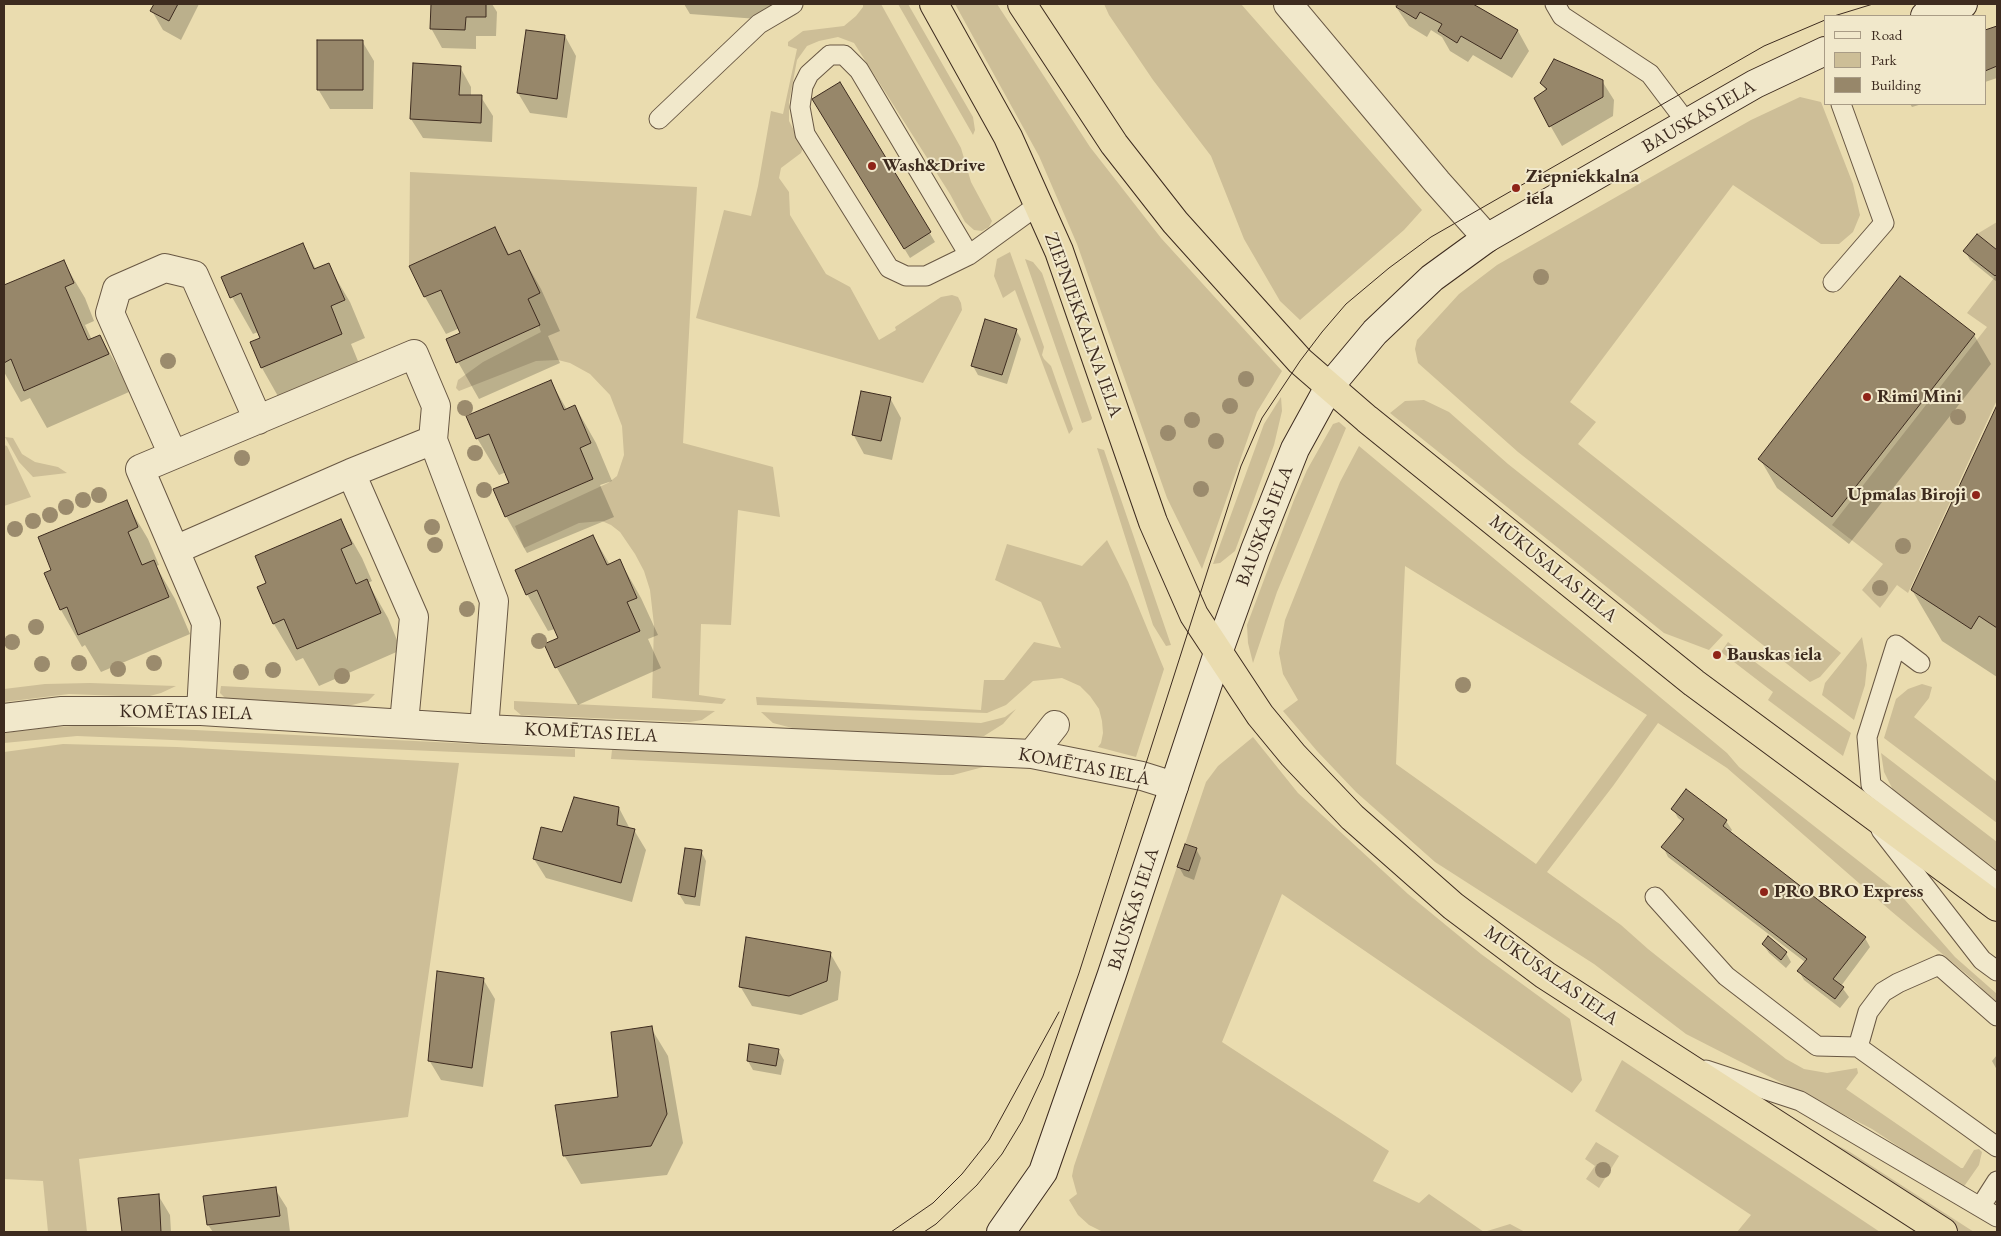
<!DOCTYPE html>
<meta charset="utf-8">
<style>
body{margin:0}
#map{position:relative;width:2001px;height:1236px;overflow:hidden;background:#eadcaf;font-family:"EB Garamond",serif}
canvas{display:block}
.frame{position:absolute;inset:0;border:5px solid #3d2b1f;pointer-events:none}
.legend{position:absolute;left:1824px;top:15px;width:162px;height:90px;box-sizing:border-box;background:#f1e8cb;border:1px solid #a99c86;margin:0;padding:6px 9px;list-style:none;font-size:15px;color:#3d2b1f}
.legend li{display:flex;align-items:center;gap:10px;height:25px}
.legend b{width:25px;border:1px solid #a99c86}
</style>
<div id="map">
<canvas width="2001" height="1236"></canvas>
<div class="frame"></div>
<ul class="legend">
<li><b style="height:6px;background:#f1e8cb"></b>Road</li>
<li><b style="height:14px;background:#cdbe97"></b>Park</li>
<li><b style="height:14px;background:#97876a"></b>Building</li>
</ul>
</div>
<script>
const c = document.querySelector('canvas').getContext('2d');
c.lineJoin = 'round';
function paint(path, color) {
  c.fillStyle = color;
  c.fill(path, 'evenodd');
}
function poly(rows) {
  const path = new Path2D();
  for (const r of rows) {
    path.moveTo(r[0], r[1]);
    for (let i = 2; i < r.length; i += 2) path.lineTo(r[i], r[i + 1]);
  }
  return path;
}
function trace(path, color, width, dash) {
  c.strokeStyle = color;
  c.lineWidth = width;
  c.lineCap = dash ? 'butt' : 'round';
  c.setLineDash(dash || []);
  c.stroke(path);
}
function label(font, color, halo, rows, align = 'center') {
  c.font = font + ' "EB Garamond",serif';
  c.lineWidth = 4;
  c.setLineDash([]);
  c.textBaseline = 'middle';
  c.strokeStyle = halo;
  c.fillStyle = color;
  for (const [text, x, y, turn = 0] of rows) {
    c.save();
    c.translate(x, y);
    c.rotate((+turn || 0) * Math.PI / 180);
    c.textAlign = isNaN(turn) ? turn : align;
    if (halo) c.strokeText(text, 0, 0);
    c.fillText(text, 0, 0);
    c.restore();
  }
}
paint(poly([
 [863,4,881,4,961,148,971,182,992,221,989,227,982,231,974,230,965,222,950,194,854,43,838,37,819,41,807,46,797,60,789,102,789,121,803,148,801,153,781,168,779,178,789,192,790,215,826,274,850,287,879,340,896,330,895,327,941,297,952,295,958,297,961,303,962,310,923,383,696,318,724,210,751,216,758,186,771,111,783,114,797,49,788,46,788,42,803,31,844,26,856,16,863,7],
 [898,4,908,4,955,86,973,117,975,130,973,135],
 [955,4,997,4,1090,147,1161,238,1282,371,1257,412,1202,569,1167,498,1077,244,1039,156],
 [1104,4,1241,4,1422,210,1404,230,1300,320,1280,301,1244,239,1211,156,1153,80,1109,15],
 [1800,97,1821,102,1853,184,1860,215,1853,232,1839,244,1821,244,1733,185,1570,402,1596,422,1578,444,1841,653,1820,677,1810,682,1518,452,1418,363,1415,349,1417,340,1459,294,1497,265,1751,120],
 [410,172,697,187,683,443,773,467,780,517,738,510,731,625,701,624,699,695,726,699,722,704,652,698,654,625,650,590,644,571,635,554,620,532,611,525,602,521,579,523,524,548,515,526,608,483,617,476,624,455,622,426,610,395,590,374,570,363,558,360,536,361,459,391,456,388,458,380,483,362,541,332,528,299,539,293,520,250,508,255,495,228,409,266],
 [1997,222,1997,250,1977,234],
 [1010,252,1044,347,1042,355,1044,359,1051,366,1073,429,1069,434,1015,290,1003,298,994,276,997,259],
 [1025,259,1033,262,1042,273,1092,418,1091,420,1082,423],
 [1997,274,1997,400,1908,593,1897,585,1880,608,1862,590,1883,564,1832,525,1987,327,1967,313],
 [1281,397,1282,411,1274,445,1235,551,1220,563,1213,564,1264,424],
 [1424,400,1449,412,1508,464,1723,635,1709,650,1664,633,1390,413,1405,401],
 [1339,422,1346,428,1277,592,1253,663,1248,643,1247,625,1294,500,1307,470,1333,424],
 [5,437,13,438,22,454,35,462,58,467,67,473,33,477,19,462],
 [4,445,7,446,31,497,4,506],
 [1359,446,1727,753,1739,767,1898,892,1955,957,1997,994,1997,1007,1977,983,1891,911,1727,768,1658,723,1613,786,1547,872,1621,925,1648,949,1786,1059,1804,1069,1827,1073,1857,1068,1858,1073,1846,1089,1961,1168,1963,1168,1974,1150,1979,1149,1982,1152,1979,1165,1965,1185,1962,1188,1958,1186,1872,1129,1686,1034,1594,964,1435,862,1356,792,1317,751,1283,711,1298,700,1283,674,1279,653,1285,620,1340,482],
 [1405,566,1647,715,1536,864,1396,764],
 [1097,448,1104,450,1171,645,1166,646,1153,625],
 [1107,540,1128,582,1164,669,1136,757,1098,747,1101,743,1103,733,1102,721,1099,709,1090,696,1080,686,1062,678,1033,681,1006,705,987,713,757,705,756,697,981,710,984,680,1004,680,1034,642,1061,648,1041,602,995,580,1007,544,1082,566],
 [1862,637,1867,665,1865,685,1854,720,1822,695,1825,683],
 [1728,642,1851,733,1843,756,1768,700,1773,692,1721,652],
 [90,683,176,686,161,693,146,697,69,694,4,702,4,689,45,684],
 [1922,684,1932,687,1929,698,1914,717,1997,782,1997,823,1884,738,1896,699,1908,689],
 [221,686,375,694,368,701,340,708,228,701,220,693],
 [514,701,715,711,702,720,690,722,521,715,514,709],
 [1016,709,1003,724,984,736,969,737,796,729,773,723,761,712,981,723,1005,717],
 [95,725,575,749,575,757,77,736,4,743,4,733,53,727],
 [1253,737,1298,793,1408,894,1481,954,1570,1019,1582,1080,1572,1093,1282,894,1222,1042,1389,1151,1373,1181,1419,1203,1429,1194,1484,1232,1510,1224,1525,1232,1103,1232,1089,1225,1078,1215,1069,1200,1077,1194,1072,1176,1074,1166,1177,867,1189,871,1197,848,1185,844,1206,782,1218,766],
 [63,744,177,747,459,763,408,1117,79,1159,87,1232,48,1232,43,1181,4,1179,4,752],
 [612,750,756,755,987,766,953,775,939,775,611,759],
 [1881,753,1997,842,1997,870,1894,792,1884,772],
 [1622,1060,1880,1232,1737,1232,1751,1215,1595,1111],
 [1805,1128,1850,1152,1974,1232,1955,1232],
 [1596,1142,1619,1156,1599,1188,1586,1179,1595,1166,1585,1159]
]), '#cdbe97');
paint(poly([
 [155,4,199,4,181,40,163,30,152,11],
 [432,4,492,4,497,12,496,36,476,36,476,49,442,48,431,28],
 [684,4,801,4,797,14,785,21,690,14],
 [1394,4,1471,4,1518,31,1529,51,1512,78,1473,55,1468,62,1450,51,1442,37,1431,30,1427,37,1409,26],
 [1997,27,1997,78,1985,82,1985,31],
 [565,36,576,56,567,118,530,113,518,93],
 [362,41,374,61,373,109,330,109,318,89],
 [460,67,471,87,471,96,481,97,493,116,492,142,423,138,411,119],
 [1602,81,1614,100,1613,116,1562,146,1535,99,1546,91,1542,83],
 [840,83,935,242,910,258,819,109],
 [1910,104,1922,104,1912,107],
 [495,229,510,256,520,252,541,289,560,331,548,336,560,363,479,399,458,362,462,333,460,328,446,334,425,297],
 [1977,236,1997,252,1997,282,1970,260,1965,251],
 [302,244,316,269,328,265,350,302,365,338,351,344,362,371,283,405,262,368,261,339,258,332,253,334,232,297],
 [63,261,85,298,94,321,85,325,92,340,100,336,121,373,129,392,47,428,30,398,21,402,4,372,4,287],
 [1016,330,1021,339,1007,384,978,375,973,366],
 [1974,335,1991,364,1849,544,1777,488,1760,459],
 [551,382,567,410,575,406,596,443,612,481,600,485,614,517,527,553,506,516,511,483,506,472,499,475,477,438],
 [890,398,901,418,892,460,864,454,853,434],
 [1997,408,1997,677,1942,641,1912,590],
 [126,502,148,539,159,565,156,566,175,599,190,634,101,672,85,645,82,647,61,610,46,573,53,571],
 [341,521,362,558,372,581,368,583,388,618,401,650,319,686,303,658,296,661,274,624,258,587,268,583],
 [593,536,610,565,620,561,641,598,658,635,648,639,661,668,578,705,557,668,546,644,559,638,555,629,548,631,527,594],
 [619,808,630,829,634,830,646,850,632,902,546,878,534,859],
 [1673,809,1726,821,1732,830,1730,833,1865,938,1870,947,1841,986,1849,997,1840,1008,1804,980,1799,971,1805,962,1668,857,1663,847,1683,822,1678,818],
 [1196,849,1201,858,1194,880,1184,876,1179,867],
 [701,851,706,861,700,906,685,904,679,894],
 [1763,944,1786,953,1791,962,1786,968,1769,953],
 [830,953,841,972,838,1000,801,1015,752,1006,740,986],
 [483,979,495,999,483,1087,441,1080,429,1060],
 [651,1028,668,1056,683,1143,667,1175,581,1184,564,1155,619,1098],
 [778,1050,784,1060,781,1075,753,1070,748,1061],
 [1997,1055,1997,1070,1992,1061],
 [275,1189,287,1208,290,1232,213,1232,208,1225],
 [158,1195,170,1215,171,1232,123,1232,120,1199]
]), '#0003');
const building = poly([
 [154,4,178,4,169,21,150,11,154,4],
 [431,4,486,4,486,17,466,17,465,30,430,29,431,4],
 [1398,4,1473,4,1518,30,1501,59,1461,36,1457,43,1438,31,1442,24,1420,12,1416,19,1396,7,1398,4],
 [1997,26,1997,66,1985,71,1985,30,1997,26],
 [526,30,565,35,557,99,517,93,526,30],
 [317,40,363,40,363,90,317,90,317,40],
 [1554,59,1603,80,1603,97,1549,127,1534,98,1547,89,1540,83,1554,59],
 [413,63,461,66,459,95,482,95,481,123,410,119,413,63],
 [840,82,931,232,904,249,812,99,840,82],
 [495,227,508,255,520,250,540,293,528,299,540,325,456,363,446,339,460,333,441,290,424,297,409,266,495,227],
 [1977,234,1997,250,1997,274,1995,276,1963,251,1977,234],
 [303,243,314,269,329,263,345,300,331,306,342,334,261,368,250,342,260,338,241,293,230,298,221,277,303,243],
 [64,260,74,283,65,287,88,340,100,335,109,354,24,391,11,359,4,363,4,285,64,260],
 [1900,276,1975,334,1832,517,1758,459,1900,276],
 [985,319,1017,329,1002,375,971,366,985,319],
 [551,380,564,410,575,405,591,443,580,448,593,479,505,517,493,489,509,483,489,434,476,439,466,416,551,380],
 [861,391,891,397,881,441,852,435,861,391],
 [1997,405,1997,628,1979,616,1971,629,1911,590,1997,405],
 [127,500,138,527,128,532,142,565,154,560,169,597,78,635,67,607,60,610,44,573,51,570,38,537,127,500],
 [341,519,352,544,341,549,356,584,367,579,381,613,297,649,284,619,273,624,257,587,266,583,255,556,341,519],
 [593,535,607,565,620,559,637,598,627,602,640,631,555,668,544,644,558,638,537,590,526,595,515,570,593,535],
 [1686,789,1727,820,1723,826,1866,937,1833,979,1844,987,1835,999,1797,971,1807,959,1661,847,1684,819,1671,809,1686,789],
 [574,797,619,807,617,825,635,829,621,883,533,859,541,827,562,832,574,797],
 [1185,844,1197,848,1189,871,1177,867,1185,844],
 [685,848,702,850,695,897,678,894,685,848],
 [1768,936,1787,952,1781,960,1762,944,1768,936],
 [746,937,831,952,827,981,789,996,739,987,746,937],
 [437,971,484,978,472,1068,428,1061,437,971],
 [652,1026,667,1114,651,1146,563,1156,555,1105,618,1097,611,1032,652,1026],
 [749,1044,779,1049,776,1066,747,1061,749,1044],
 [276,1187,280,1216,207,1225,203,1196,276,1187],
 [159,1194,161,1232,122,1232,118,1198,159,1194]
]);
paint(building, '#97876a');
trace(building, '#3d2b1f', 1);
const lane = poly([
 [1555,4,1562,16,1650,74,1687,123],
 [830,55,844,55,859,70,969,255,926,276,906,276,889,268,805,134,800,107,803,86,809,74,830,55],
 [659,119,759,24,793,4],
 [969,255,1038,205],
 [1833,282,1884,223,1841,104],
 [1920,663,1896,645,1867,737,1871,785,1997,884],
 [1881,830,1982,960,1997,971],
 [1655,897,1726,976,1817,1046,1858,1047,1997,1147],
 [1858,1047,1868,1012,1883,992,1898,983,1939,965,1997,1016],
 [1706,1070,1800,1101,1997,1217],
 [1981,1206,1997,1181]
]);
const street = poly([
 [1288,4,1437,182,1487,238],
 [173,455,110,313,117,289,165,268,194,275,258,420],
 [351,473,414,617,404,723],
 [175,550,351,473,433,440],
 [201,711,206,623,140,469,414,354,436,406,433,440,494,601,484,729],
 [4,718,62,711,201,711,484,729,1032,754,1142,776,1174,786],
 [1032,754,1055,725]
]);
const secondary = poly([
 [1925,16,1963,4],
 [1001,1232,1043,1172,1112,974,1218,653,1255,550,1295,449,1329,387,1375,332,1432,278,1487,238,1755,84,1825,51]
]);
const highway = poly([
 [934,4,1008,137,1059,251,1153,522,1194,615,1260,715,1293,755,1352,817,1453,906,1545,975,1943,1232],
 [1022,4,1114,144,1175,222,1300,361,1367,419,1694,683,1997,907]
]);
trace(lane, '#685743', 21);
trace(street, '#685743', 30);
trace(secondary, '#3d2b1f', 30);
trace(highway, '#3d2b1f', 30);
trace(lane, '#f1e8cb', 19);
trace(street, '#f1e8cb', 28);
trace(secondary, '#f1e8cb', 28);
trace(highway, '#eadcaf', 28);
trace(poly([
 [1834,16,1873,4],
 [891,1232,933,1203,962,1174,989,1140,1059,1012],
 [924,1232,936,1224,977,1185,1002,1154,1022,1121,1043,1076,1079,973,1241,466,1262,418,1300,361,1322,332,1346,304,1389,268,1431,237,1764,46,1825,20]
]), '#3d2b1f', 1);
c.fillStyle = '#9b8b6d';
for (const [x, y] of [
 [1541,277],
 [168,361],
 [1246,379],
 [1230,406],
 [465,408],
 [1958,417],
 [1192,420],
 [1168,433],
 [1216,441],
 [475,453],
 [242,458],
 [1201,489],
 [484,490],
 [99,495],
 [83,500],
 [66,507],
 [50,515],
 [33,521],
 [432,527],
 [15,529],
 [435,545],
 [1903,546],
 [1880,588],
 [467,609],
 [36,627],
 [539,641],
 [12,642],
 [79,663],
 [154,663],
 [42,664],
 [118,669],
 [273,670],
 [241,672],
 [342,676],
 [1463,685],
 [1603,1170]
]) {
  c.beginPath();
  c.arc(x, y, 8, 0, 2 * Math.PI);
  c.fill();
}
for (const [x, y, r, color] of [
 [872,166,5,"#8f2418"],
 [1516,188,5,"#8f2418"],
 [1867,397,5,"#8f2418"],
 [1976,495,5,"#8f2418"],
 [1717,655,5,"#8f2418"],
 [1764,892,5,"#8f2418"]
]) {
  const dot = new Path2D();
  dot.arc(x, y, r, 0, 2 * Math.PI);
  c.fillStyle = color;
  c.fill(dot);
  trace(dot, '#f1e8cb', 2);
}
label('19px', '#3d2b1f', '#f1e8cb', [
 ["BAUSKAS IELA",1699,117,-30],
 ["ZIEPNIEKKALNA IELA",1083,325,70],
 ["BAUSKAS IELA",1265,526,-69],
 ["MŪKUSALAS IELA",1553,569,39],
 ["KOMĒTAS IELA",186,713,1],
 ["KOMĒTAS IELA",591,733,3],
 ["KOMĒTAS IELA",1084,767,11],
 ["BAUSKAS IELA",1134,909,-72],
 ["MŪKUSALAS IELA",1551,976,35]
]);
label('bold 19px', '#3d2b1f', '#f1e8cb', [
 ["Wash&Drive",882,166],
 ["Ziepniekkalna",1526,177],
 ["iela",1526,199],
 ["Rimi Mini",1877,397],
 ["Upmalas Biroji",1966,495,"right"],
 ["Bauskas iela",1727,655],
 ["PRO BRO Express",1774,892]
], 'left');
</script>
